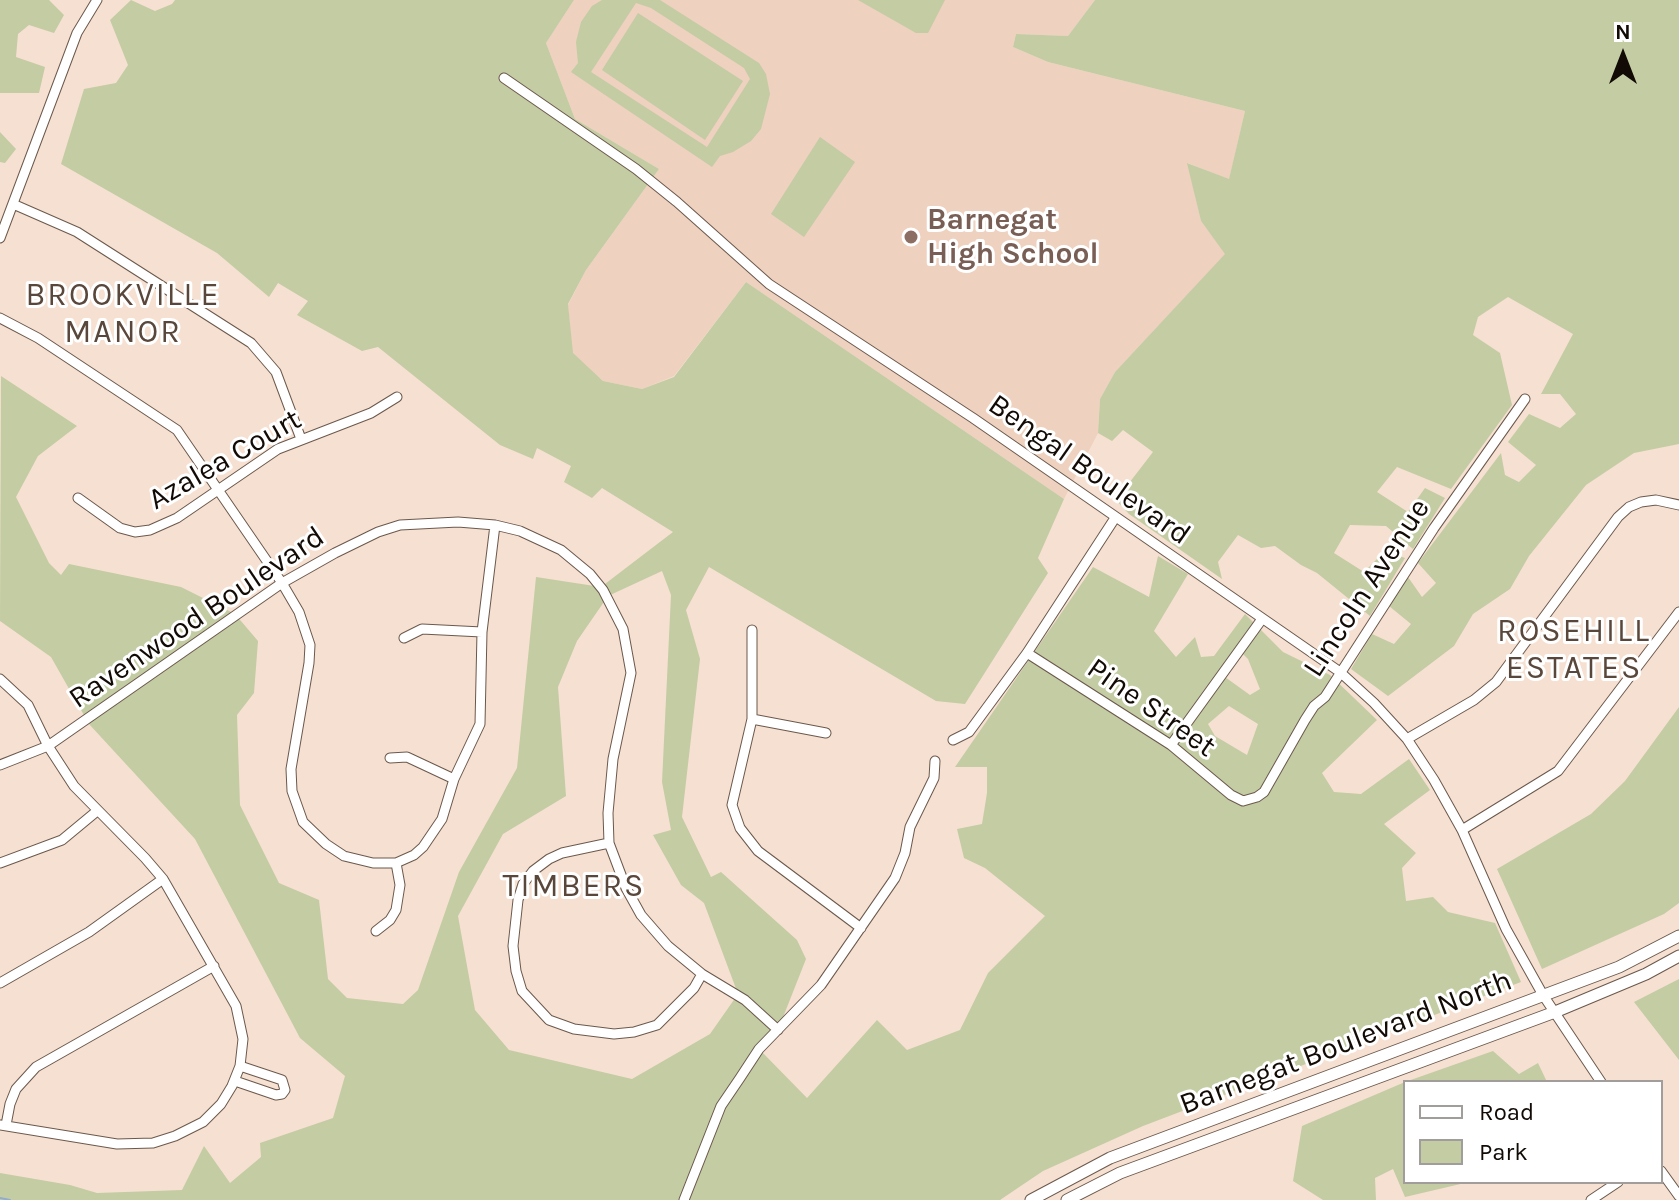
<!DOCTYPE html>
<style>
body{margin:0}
#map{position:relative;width:1679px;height:1200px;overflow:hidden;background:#f6e0d1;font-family:Karla,sans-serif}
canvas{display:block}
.legend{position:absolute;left:1403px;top:1080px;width:260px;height:104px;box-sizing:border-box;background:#fff;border:2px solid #a09d9b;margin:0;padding:10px 14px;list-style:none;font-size:24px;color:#110a05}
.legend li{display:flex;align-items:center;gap:16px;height:40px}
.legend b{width:40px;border:2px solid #a09d9b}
.north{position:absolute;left:1583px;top:16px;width:80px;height:80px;-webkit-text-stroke:6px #fff;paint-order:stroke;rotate:0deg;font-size:22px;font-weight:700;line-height:32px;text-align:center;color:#110a05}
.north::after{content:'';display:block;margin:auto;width:28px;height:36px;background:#110a05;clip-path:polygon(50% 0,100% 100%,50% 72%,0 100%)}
</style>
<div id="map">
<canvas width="1679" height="1200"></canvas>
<ul class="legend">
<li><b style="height:10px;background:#fff"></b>Road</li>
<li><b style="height:22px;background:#c3cca3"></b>Park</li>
</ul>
<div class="north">N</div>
</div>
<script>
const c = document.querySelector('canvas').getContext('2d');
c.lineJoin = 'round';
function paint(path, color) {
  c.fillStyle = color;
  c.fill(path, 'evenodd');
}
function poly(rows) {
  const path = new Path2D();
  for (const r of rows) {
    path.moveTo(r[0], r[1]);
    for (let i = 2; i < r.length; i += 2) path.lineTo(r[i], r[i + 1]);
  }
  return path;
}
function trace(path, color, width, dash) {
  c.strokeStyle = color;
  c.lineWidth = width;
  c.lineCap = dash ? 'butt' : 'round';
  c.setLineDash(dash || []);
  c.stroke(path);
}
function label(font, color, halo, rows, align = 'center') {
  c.font = font + ' Karla,sans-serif';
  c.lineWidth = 6;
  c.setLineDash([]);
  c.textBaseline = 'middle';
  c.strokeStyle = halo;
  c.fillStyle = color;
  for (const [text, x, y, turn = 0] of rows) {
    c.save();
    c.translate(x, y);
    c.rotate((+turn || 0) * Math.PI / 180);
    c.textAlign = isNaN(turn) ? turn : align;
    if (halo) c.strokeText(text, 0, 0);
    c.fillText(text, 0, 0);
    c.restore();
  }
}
paint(poly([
 [574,0,1095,0,1068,36,1016,34,1013,47,1048,62,1245,111,1229,180,1188,163,1201,221,1226,254,1115,372,1100,399,1098,433,1064,499,746,282,674,376,642,389,603,381,572,353,568,305,586,270,659,169,575,119,546,43]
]), '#eed1be');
paint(poly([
 [0,0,49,0,64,15,54,33,29,25,18,34,16,57,45,67,39,93,0,93],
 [131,0,155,11,172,4,175,0,574,0,546,43,575,119,659,169,586,270,568,304,573,353,603,381,642,389,674,377,746,282,1064,499,1038,558,1048,573,965,704,936,701,709,567,686,610,700,659,682,817,711,877,721,872,797,940,806,959,778,1030,759,1049,807,1098,877,1020,907,1050,960,1030,988,973,1045,916,985,868,964,858,957,829,982,824,987,793,987,767,955,767,1093,567,1149,597,1158,556,1188,574,1154,631,1176,657,1195,637,1201,657,1214,656,1245,614,1283,652,1330,675,1377,720,1322,773,1334,792,1361,794,1409,759,1430,790,1384,824,1416,853,1402,868,1406,901,1433,897,1448,912,1495,923,1521,982,1143,1126,1043,1171,1000,1200,0,1200,0,1173,70,1185,97,1193,182,1190,204,1146,230,1183,261,1157,260,1143,333,1118,345,1076,300,1038,195,839,89,724,51,657,0,621,1,376,77,426,38,456,16,497,49,563,61,575,69,564,181,587,235,614,258,641,254,693,237,715,240,805,279,883,319,900,328,979,347,998,403,1004,418,990,459,872,517,768,536,577,601,587,673,532,602,488,592,498,564,482,571,466,537,448,533,459,500,445,378,347,362,351,297,315,308,301,278,283,269,297,217,253,61,164,84,89,116,83,128,65,110,20],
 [662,571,671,595,662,782,671,830,653,835,681,885,704,903,738,994,710,1034,632,1079,509,1050,475,1010,458,916,503,834,566,796,558,687,577,641,608,596],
 [1239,650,1248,659,1260,689,1250,695,1218,672],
 [1229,706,1258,724,1247,755,1215,736,1208,724],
 [602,0,660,0,759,63,766,74,770,94,761,129,751,141,733,152,720,156,712,167,571,72,578,63,576,42,581,22,592,6],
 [636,3,651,8,744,68,750,79,707,147,591,72],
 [858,0,945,0,928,33,916,33],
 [1095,0,1679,0,1679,444,1634,453,1586,485,1529,556,1510,589,1473,614,1454,646,1388,696,1351,669,1372,634,1394,644,1411,624,1389,606,1408,577,1422,597,1436,583,1418,563,1501,453,1505,475,1519,482,1536,465,1508,442,1529,414,1560,428,1576,414,1560,394,1541,394,1573,334,1508,297,1478,317,1473,335,1500,353,1512,405,1451,489,1397,467,1377,492,1408,512,1425,488,1445,498,1413,549,1386,526,1350,525,1334,553,1364,572,1385,551,1405,558,1370,616,1317,573,1301,565,1275,546,1261,548,1238,535,1218,562,1222,579,1129,514,1116,500,1153,452,1123,430,1112,441,1098,433,1100,399,1115,372,1225,254,1201,221,1187,163,1229,179,1245,111,1048,62,1013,47,1016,34,1068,36],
 [638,13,743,81,705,140,602,70],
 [0,132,16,149,5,163,0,162],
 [820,137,855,162,804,237,771,214],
 [1679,707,1679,903,1664,914,1542,969,1497,869,1591,814,1625,781],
 [1679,979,1679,1060,1634,1002],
 [1493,1051,1519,1074,1538,1063,1547,1082,1405,1082],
 [1405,1082,1405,1182,1469,1182,1405,1197,1393,1169,1375,1178,1376,1200,1323,1200,1293,1181,1302,1126]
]), '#c3cca3');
trace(poly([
 [0,1198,10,1200]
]), '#92accf', 2);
const minor = poly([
 [504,78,636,169,677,202,769,284,973,418,1340,672,1374,703,1407,739,1434,780,1462,830,1506,929,1543,995,1601,1082],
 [13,204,77,232,251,343,276,372,301,439],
 [0,238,77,33,97,0],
 [0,318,38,338,177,430,282,583,299,612,310,645,309,663,291,769,292,791,303,822,326,844,344,856,373,863,396,863,414,855,423,847,442,819,454,779,480,724,482,632,495,525],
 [78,498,120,528,135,532,150,530,177,518,278,449,371,413,397,397],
 [752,630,752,719,732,805,740,828,758,851,861,928],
 [404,638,422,629,482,632],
 [1027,653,1171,745,1231,795,1243,801,1257,797,1264,792,1305,720,1314,706,1325,697,1434,528,1525,399],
 [0,679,28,705,48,746,74,786,145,858,163,879,236,1006,243,1039,240,1066,232,1086,221,1104,203,1122,175,1136,153,1143,117,1144,0,1125],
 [752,719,826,733],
 [1407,739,1474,700,1496,682,1618,517,1629,507,1641,502,1656,500,1679,505],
 [953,740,969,732,1027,653,1115,518],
 [1171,745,1262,619],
 [390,758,407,757,454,779],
 [0,765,48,746,282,583,335,553,378,532,400,525,458,522,495,525,520,531,561,550,590,574,603,590,623,629,631,673,613,759,608,813,609,843,626,888,641,915,668,946,702,974,745,1000,778,1030],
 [1462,830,1558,771,1679,612],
 [609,843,562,853,549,859,533,871,523,884,518,900,513,946,516,971,522,991,549,1020,574,1029,614,1034,634,1032,657,1025,694,988,702,974],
 [0,863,62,840,97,811],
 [376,931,390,920,396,910,400,885,396,863],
 [0,983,89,932,163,879],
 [235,1081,276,1095,282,1094,285,1090,282,1080,240,1066],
 [6,1125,10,1104,16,1089,36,1067,214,966],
 [1661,1171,1679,1196],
 [684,1200,721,1106,740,1078,759,1049,821,985,895,878,905,853,910,827,934,778,935,761],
 [1591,1200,1618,1182]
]);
const tertiary = poly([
 [1031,1200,1110,1158,1619,967,1679,936],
 [1067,1200,1120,1173,1555,1012,1646,974,1679,956]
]);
trace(minor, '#6b584c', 11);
trace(tertiary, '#6b584c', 13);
trace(minor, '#fff', 9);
trace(tertiary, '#fff', 11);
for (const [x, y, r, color] of [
 [911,237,8,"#8d6e63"]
]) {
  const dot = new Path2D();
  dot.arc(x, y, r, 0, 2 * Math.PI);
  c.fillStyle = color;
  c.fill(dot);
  trace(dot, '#fff', 3);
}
label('bold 30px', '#785e54', '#fff', [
 ["Barnegat",927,220],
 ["High School",927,254]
], 'left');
label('30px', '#110a05', '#fff', [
 ["Azalea Court",225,460,-30],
 ["Bengal Boulevard",1089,470,35],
 ["Lincoln Avenue",1367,588,-57],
 ["Ravenwood Boulevard",197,618,-34],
 ["Pine Street",1151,708,35],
 ["Barnegat Boulevard North",1346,1043,-21]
]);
c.letterSpacing = '2px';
label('32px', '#5a473b', '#fff', [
 ["BROOKVILLE",123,296],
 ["MANOR",123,333],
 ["ROSEHILL",1574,632],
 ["ESTATES",1574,669],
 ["TIMBERS",574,887]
]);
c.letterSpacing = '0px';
</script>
